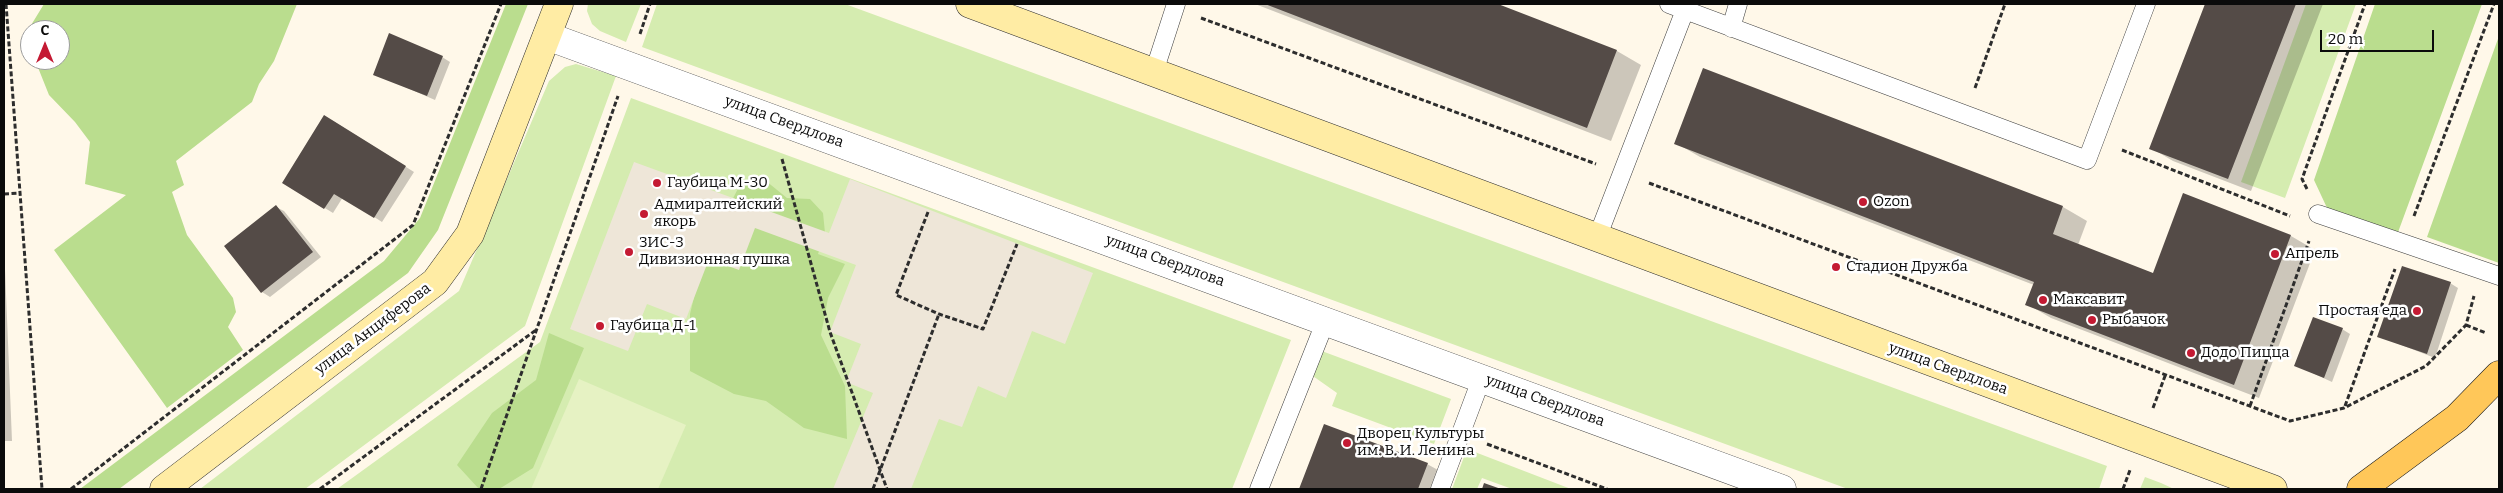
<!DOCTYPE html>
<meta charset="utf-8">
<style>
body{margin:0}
#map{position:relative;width:2503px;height:493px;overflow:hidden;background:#fff8e9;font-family:Bitter,serif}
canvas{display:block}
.frame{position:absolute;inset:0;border:5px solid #0b0b0b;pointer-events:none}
.north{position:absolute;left:20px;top:20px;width:50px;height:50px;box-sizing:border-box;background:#fff;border:1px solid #9d9d9d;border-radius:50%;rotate:0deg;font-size:14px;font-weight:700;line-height:20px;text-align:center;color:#0b0b0b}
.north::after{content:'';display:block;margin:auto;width:18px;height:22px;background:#c41a33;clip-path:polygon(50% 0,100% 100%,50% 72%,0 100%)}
.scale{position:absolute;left:2320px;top:30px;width:114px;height:22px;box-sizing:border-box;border:2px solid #0b0b0b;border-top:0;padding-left:6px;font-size:15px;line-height:18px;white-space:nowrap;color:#0b0b0b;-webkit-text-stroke:4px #fff;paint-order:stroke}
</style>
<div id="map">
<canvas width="2503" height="493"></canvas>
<div class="frame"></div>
<div class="north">С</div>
<div class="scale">20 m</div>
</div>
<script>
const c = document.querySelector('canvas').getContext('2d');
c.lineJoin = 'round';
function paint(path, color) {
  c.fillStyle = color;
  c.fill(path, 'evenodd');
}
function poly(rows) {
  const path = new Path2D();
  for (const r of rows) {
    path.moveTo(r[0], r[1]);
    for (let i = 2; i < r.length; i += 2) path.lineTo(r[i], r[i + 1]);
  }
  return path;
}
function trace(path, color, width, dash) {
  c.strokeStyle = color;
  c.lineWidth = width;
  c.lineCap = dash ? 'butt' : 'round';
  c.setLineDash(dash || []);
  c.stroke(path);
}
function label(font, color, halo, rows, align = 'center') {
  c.font = font + ' Bitter,serif';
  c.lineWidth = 5;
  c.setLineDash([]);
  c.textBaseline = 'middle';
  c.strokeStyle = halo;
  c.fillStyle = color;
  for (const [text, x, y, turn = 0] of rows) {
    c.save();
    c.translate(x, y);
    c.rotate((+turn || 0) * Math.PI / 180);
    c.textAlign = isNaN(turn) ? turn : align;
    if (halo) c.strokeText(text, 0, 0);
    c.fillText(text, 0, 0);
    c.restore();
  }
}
paint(poly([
 [588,4,641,4,626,42,600,31,592,24,587,11],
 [657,4,845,4,2107,466,2099,489,1848,489,642,47],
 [2306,4,2356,4,2285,198,2241,182],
 [576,64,616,76,525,326,305,489,200,489,459,291,549,81,565,67],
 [631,98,1291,340,1232,489,337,489,540,342],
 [1319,350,1451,399,1434,444,1332,406,1337,393,1310,374],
 [1467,449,1571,489,1512,489,1482,478,1477,489,1452,489],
 [2145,477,2161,483,2174,489,2140,489]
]), '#d5ecb0');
paint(poly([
 [44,4,297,4,274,61,259,84,252,102,176,161,184,185,172,192,180,215,187,235,233,298,236,312,228,327,243,350,167,408,54,250,126,195,85,184,90,142,75,122,49,95,35,60,60,60,60,30,30,30,30,47,25,35],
 [506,4,528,4,438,230,408,273,119,489,80,489,384,261,420,218],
 [2375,4,2482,4,2397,235,2328,210,2314,180],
 [2499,36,2499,263,2427,237],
 [743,179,766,181,787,198,810,199,823,213,825,233,818,254,845,264,828,298,821,335,845,386,847,439,804,428,766,401,734,394,690,371,690,314,702,264,716,231],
 [549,333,584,348,533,468,499,489,479,489,457,465,492,413,536,380]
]), '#badd8e');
paint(poly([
 [579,379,686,425,658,489,531,489]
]), '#e6f2c3');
paint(poly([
 [634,162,829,233,850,179,1093,273,1065,344,1032,331,1006,398,978,386,962,427,939,419,911,489,833,489,873,393,846,382,861,344,830,332,856,265,755,228,739,270,709,259,686,319,647,304,628,351,570,329]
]), '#eee6d8');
paint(poly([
 [1255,4,1494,4,1617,51,1641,65,1611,141],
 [2206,4,2323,4,2251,191,2173,161,2151,148],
 [442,57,450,62,435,100,375,74],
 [1704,70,2063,207,2087,221,2078,245,2154,274,2184,195,2291,236,2315,250,2259,398,2051,318,2027,304,2034,285,1700,157,1676,143],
 [333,121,414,172,382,222,343,197,333,213,284,183],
 [276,207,284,211,321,257,270,297,262,292,225,246],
 [4,244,12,441,4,441],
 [2450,283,2458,288,2435,358,2378,336],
 [2342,329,2350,334,2332,382,2295,365],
 [1325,426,1427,464,1449,476,1445,489,1301,489]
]), '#0003');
paint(poly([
 [1265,4,1498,4,1617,50,1587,128],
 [2205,4,2296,4,2228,179,2149,149],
 [389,33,443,56,427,96,373,75],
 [1703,68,2063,206,2053,234,2153,273,2183,193,2291,235,2234,385,2025,305,2034,282,1674,144],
 [324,115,406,166,374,218,334,194,324,209,282,183],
 [276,205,313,252,261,293,224,246],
 [2402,266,2451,282,2427,354,2377,337],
 [2313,317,2343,328,2324,378,2294,366],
 [1324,424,1428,463,1418,489,1299,489],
 [1484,483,1501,489,1482,489]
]), '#544b47');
const service = poly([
 [1669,4,2087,160,2146,4],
 [1731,28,1738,4],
 [1154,72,1176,4],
 [2318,214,2499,276],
 [1597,238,1685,10],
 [1259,489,1326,320],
 [1440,489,1482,377]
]);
const tertiary = poly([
 [547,36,1782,489]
]);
const secondary = poly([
 [970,4,2273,489],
 [164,489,435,282,470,234,559,4]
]);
const primary = poly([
 [2361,489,2457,418,2499,375]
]);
trace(service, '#3e3e3e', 19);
trace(tertiary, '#3e3e3e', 29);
trace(secondary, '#2d2d2d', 29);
trace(primary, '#1c1c1c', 29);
trace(poly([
 [6,4,42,489],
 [1201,18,1596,164],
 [640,34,650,4],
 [1975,88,2005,4],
 [2122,150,2290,216],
 [782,159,830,332,887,489],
 [1649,183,2290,421,2344,408,2426,366,2466,325,2474,296],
 [2307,189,2302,179,2365,4],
 [4,194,20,193],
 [928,212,896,295,939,314,983,329,1017,244],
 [2414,216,2494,4],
 [2466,325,2486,333],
 [2250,406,2309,241],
 [2345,406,2395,269],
 [2153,408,2165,376],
 [1487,444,1607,489],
 [71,489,413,225,501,4],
 [320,489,536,330],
 [481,489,618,96],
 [873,489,939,314],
 [2123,489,2130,470]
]), '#2d2d2d', 3, [5, 2.5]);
trace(service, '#fff', 18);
trace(tertiary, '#fff', 28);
trace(secondary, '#ffeca4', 28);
trace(primary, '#ffc759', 28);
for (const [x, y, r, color] of [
 [657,183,5,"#c41a33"],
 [1863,202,5,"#c41a33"],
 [644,214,5,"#c41a33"],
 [629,252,5,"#c41a33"],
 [2275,254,5,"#c41a33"],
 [1836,267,5,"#c41a33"],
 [2043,300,5,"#c41a33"],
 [2417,311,5,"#c41a33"],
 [2092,320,5,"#c41a33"],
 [600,326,5,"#c41a33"],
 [2191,353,5,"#c41a33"],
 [1347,443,5,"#c41a33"]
]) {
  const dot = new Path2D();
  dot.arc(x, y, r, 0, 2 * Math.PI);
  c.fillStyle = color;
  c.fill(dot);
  trace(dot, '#fff', 2);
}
label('15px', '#0b0b0b', '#fff', [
 ["улица Свердлова",784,122,20],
 ["улица Свердлова",1165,261,20],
 ["улица Анциферова",373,329,-37],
 ["улица Свердлова",1948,369,20],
 ["улица Свердлова",1545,401,20]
]);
label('15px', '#0b0b0b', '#fff', [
 ["Гаубица М-30",667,183],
 ["Ozon",1873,202],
 ["Адмиралтейский",654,205],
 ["якорь",654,222],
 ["ЗИС-3",639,243],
 ["Дивизионная пушка",639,260],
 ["Апрель",2285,254],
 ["Стадион Дружба",1846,267],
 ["Максавит",2053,300],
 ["Простая еда",2407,311,"right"],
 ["Рыбачок",2102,320],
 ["Гаубица Д-1",610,326],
 ["Додо Пицца",2201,353],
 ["Дворец Культуры",1357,434],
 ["им. В. И. Ленина",1357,451]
], 'left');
</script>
